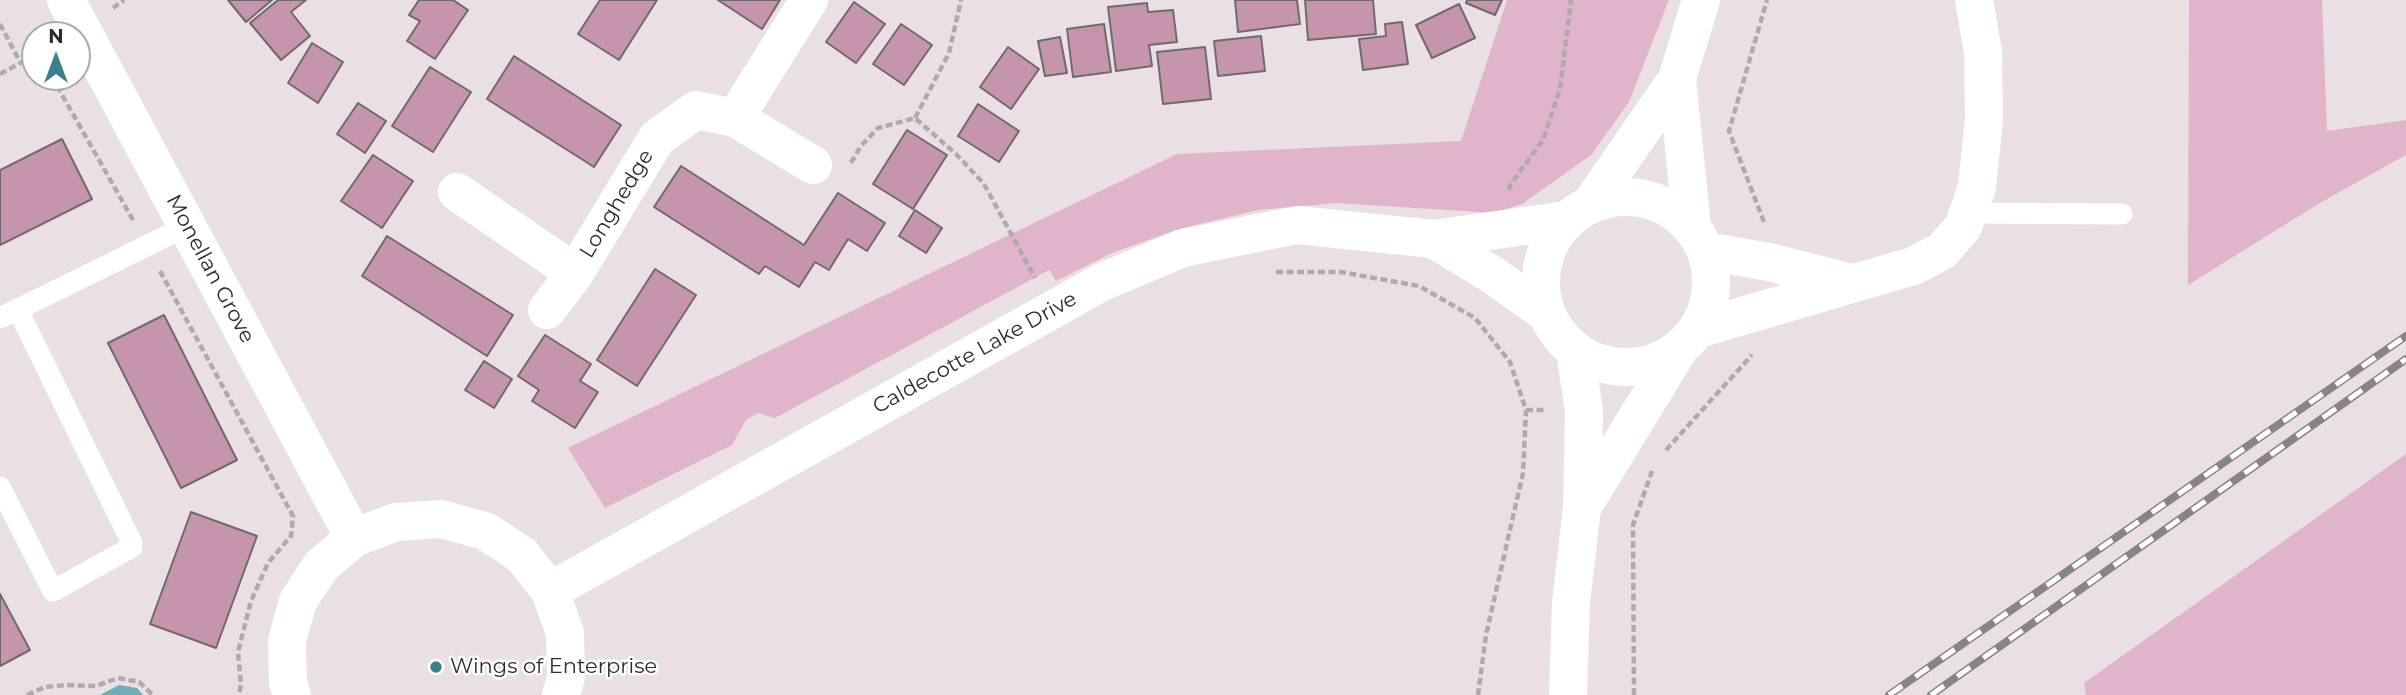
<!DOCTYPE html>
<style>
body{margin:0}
#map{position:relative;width:2406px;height:695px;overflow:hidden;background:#eae0e4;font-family:Montserrat,sans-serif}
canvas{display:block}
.north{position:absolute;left:21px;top:21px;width:70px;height:70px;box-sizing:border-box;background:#fff;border:2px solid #abaaab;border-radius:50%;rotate:0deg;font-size:19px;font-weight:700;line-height:28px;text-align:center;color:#2e2b2c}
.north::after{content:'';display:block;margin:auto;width:24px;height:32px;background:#3b818b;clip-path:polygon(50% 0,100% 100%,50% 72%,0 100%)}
</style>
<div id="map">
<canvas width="2406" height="695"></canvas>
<div class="north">N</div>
</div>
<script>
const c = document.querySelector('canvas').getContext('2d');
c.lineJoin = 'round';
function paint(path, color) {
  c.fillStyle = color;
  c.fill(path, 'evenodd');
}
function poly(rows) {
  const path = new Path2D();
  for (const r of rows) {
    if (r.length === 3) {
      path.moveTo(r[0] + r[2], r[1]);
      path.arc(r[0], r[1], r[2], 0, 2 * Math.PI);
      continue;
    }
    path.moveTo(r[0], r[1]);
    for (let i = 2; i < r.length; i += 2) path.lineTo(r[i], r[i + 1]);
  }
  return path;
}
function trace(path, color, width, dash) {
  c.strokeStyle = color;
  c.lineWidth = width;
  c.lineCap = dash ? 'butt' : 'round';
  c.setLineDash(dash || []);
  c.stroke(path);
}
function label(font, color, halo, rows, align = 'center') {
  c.font = font + ' Montserrat,sans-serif';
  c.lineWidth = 5;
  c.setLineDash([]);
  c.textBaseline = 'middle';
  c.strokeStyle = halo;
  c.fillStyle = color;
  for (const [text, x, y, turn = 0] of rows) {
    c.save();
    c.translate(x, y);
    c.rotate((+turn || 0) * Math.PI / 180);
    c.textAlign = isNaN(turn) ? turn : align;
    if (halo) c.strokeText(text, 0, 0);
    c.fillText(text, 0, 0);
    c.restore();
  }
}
paint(poly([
 [1507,0,1669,0,1629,102,1591,155,1522,204,1493,213,1337,203,1258,210,1179,229,1112,253,1056,281,1049,270,775,418,758,413,746,420,732,445,605,508,568,448,1177,154,1461,141],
 [2189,0,2322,0,2327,131,2406,120,2406,155,2320,203,2188,285],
 [2406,454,2406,695,2086,695,2084,683]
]), '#e0b4ca');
paint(poly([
 [119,685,137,688,143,695,100,695]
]), '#6eaeb8');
const building = poly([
 [228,0,272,0,246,22,228,0],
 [278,0,306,0,291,12,310,36,281,60,250,23,278,0],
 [419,0,453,0,468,10,435,59,407,41,420,21,409,15,419,0],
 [600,0,657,0,619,60,578,34,600,0],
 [718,0,780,0,762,29,718,0],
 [1235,0,1297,0,1300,24,1238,32,1235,0],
 [1305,0,1373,0,1376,34,1308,40,1305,0],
 [1467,0,1502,0,1495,15,1466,3,1467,0],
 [854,2,885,24,856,63,826,42,854,2],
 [1147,3,1148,12,1173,10,1177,42,1149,45,1152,66,1116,71,1108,7,1147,3],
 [1459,4,1475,38,1432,58,1416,25,1459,4],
 [1402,22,1408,64,1363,70,1359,39,1386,36,1385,24,1402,22],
 [901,24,932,45,904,85,873,64,901,24],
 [1104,24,1111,72,1073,77,1067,29,1104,24],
 [1261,36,1265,71,1218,76,1214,41,1261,36],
 [1060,37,1067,73,1045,76,1038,41,1060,37],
 [312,43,343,62,318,103,288,83,312,43],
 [1008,47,1039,69,1011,109,980,87,1008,47],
 [1205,47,1211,99,1163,104,1157,52,1205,47],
 [514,56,621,125,594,167,487,99,514,56],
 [430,67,471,92,433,152,392,126,430,67],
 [358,103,386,121,365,153,337,134,358,103],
 [978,104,1019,131,999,162,958,136,978,104],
 [907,130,947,155,913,209,873,184,907,130],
 [62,139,92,199,0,245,0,170,62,139],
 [373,155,413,181,382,228,341,201,373,155],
 [681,166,804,245,838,193,885,223,867,251,848,239,829,270,815,262,799,287,765,266,759,274,654,207,681,166],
 [915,210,942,228,926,253,899,236,915,210],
 [387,236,513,315,487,356,362,276,387,236],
 [655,269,696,295,637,386,597,360,655,269],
 [164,315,237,460,181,488,108,343,164,315],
 [545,335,591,364,580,381,598,392,575,428,532,401,539,390,518,376,545,335],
 [484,361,512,379,494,408,465,390,484,361],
 [191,512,257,536,216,648,150,624,191,512],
 [0,594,30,650,0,666,0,594]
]);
paint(building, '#c594ad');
trace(building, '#72696d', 2);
trace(poly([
 [113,8,124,0],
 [0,24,20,62],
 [0,74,35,55],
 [52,77,133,220],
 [915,118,949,53,961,0],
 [851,163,861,146,878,128,915,118,956,154,984,184,1035,278],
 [1509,190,1510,185,1543,140,1560,89,1571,0],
 [1764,222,1729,131,1767,0],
 [160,271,293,516,291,536,268,563,251,601,238,652,241,684,239,695],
 [1276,272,1341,272,1419,286,1475,318,1510,362,1526,410,1523,473,1486,635,1478,695],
 [1526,410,1546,410],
 [1666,450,1752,355],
 [27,695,45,687,66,685,96,686,118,678,139,682,153,695],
 [1634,695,1633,525,1652,471]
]), '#b1a9ac', 4.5, [7, 3.5]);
trace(poly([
 [1969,213,2122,214],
 [0,318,187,226],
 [0,487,53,591,132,547,132,543,18,310]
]), '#fff', 21);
trace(poly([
 [66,0,354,538],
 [735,118,813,165],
 [457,192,575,273,657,138,696,110,735,118,809,0],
 [1433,239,1491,274,1546,313],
 [1706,251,1769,262,1852,283],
 [547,310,575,273],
 [1698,329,1913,266,1942,251,1963,227,1977,187,1984,119,1983,52,1974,0],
 [550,591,1102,282,1183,248,1297,225,1433,239,1567,220],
 [292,695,288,683,287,641,298,601,321,566,354,538,396,522,441,519,485,531,522,555,550,591,565,633,566,677,561,695]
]), '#fff', 38);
trace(poly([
 [1677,79,1692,227],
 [1626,282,85],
 [1590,205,1677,79,1701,0],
 [1583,506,1679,349],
 [1568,695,1571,602,1582,508,1584,411,1575,351]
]), '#fff', 38);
const rail = poly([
 [1889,695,2406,336],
 [1931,695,2406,359]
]);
trace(rail, '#898385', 8);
trace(rail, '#fff', 5, [16]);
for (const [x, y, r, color] of [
 [436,667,7,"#3b818b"]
]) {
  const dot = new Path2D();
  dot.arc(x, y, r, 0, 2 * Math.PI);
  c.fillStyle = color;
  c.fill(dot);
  trace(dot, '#fff', 2.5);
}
label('21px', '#2e2b2c', '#fff', [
 ["Longhedge",617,204,-59],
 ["Monellan Grove",210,269,62],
 ["Caldecotte Lake Drive",975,353,-29]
]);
label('21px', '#2e2b2c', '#fff', [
 ["Wings of Enterprise",450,667]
], 'left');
</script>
